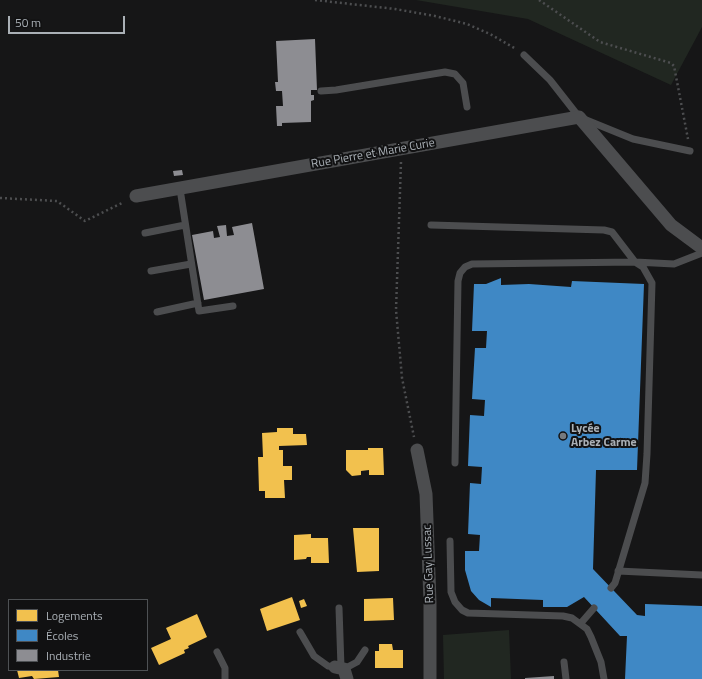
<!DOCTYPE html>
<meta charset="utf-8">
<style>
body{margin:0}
#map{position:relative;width:702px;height:679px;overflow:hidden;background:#161617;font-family:"Titillium Web",sans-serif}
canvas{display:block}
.legend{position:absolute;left:8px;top:599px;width:140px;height:72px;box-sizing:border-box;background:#111112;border:1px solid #4e5154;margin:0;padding:5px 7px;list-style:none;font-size:12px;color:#aab0b6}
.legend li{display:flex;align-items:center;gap:8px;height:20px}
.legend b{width:20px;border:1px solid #4e5154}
.scale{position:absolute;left:8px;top:16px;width:117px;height:18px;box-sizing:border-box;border:2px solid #aab0b6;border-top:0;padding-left:5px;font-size:12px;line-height:14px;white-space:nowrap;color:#aab0b6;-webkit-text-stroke:3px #111112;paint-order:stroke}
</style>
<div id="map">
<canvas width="702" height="679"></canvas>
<ul class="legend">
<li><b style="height:11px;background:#f2c14e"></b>Logements</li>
<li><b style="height:11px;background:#3f88c5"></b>Écoles</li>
<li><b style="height:11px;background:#8d8d92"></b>Industrie</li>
</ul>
<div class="scale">50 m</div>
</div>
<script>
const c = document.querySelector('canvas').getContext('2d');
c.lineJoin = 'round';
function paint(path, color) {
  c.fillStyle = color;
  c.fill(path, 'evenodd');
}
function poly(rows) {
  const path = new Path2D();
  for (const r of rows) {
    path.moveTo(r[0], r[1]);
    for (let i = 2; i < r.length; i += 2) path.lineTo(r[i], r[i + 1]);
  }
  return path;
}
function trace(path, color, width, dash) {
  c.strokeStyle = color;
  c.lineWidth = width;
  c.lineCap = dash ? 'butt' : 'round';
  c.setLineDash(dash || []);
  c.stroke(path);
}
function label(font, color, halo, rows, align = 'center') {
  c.font = font + ' "Titillium Web",sans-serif';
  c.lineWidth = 4;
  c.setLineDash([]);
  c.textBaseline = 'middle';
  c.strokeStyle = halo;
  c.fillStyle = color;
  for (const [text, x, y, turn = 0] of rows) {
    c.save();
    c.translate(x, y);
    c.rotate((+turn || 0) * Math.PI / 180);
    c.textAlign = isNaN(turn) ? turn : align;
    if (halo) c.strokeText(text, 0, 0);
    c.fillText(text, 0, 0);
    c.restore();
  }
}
paint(poly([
 [416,0,702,0,702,27,671,85,528,19],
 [509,630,511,679,444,679,443,635]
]), '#212721');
paint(poly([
 [277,428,293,428,293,434,306,434,307,445,279,446,279,450,283,450,283,466,292,466,292,480,284,480,285,498,265,498,265,491,259,491,258,457,263,457,262,433,277,432],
 [368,448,383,448,384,475,369,475,369,470,361,471,361,475,352,476,346,470,346,450,368,450],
 [353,528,379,528,379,571,357,572],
 [311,534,311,538,328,538,329,563,311,563,311,557,307,557,306,559,294,560,294,535],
 [292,597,300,620,267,631,260,609],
 [393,598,394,620,364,621,364,599],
 [304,599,307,606,301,608,299,601],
 [197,614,207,637,188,646,189,648,184,650,185,653,159,665,151,648,171,639,166,628],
 [379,644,392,644,393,650,403,650,403,668,375,668,375,651,379,651],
 [17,670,58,670,59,677,34,679,32,676,19,678]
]), '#f2c14e');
paint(poly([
 [501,278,501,285,529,284,571,287,572,281,644,284,637,470,596,470,593,569,637,615,645,616,645,604,702,606,702,679,625,679,627,636,620,636,584,597,567,607,543,607,543,600,491,598,491,607,479,600,471,591,465,570,465,551,479,551,480,535,468,534,470,483,481,484,482,467,468,466,470,415,484,416,485,400,472,399,475,348,486,348,487,331,472,331,474,284,486,284]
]), '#3f88c5');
paint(poly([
 [315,39,317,90,311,90,311,95,314,95,314,100,311,101,311,122,282,123,282,126,277,126,276,106,283,106,282,91,276,91,275,82,278,82,276,41],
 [182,170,183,175,174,176,173,171],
 [252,223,264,289,204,300,192,235,213,231,214,238,220,237,217,226,226,225,227,236,234,235,232,227],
 [554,676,554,679,525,679,525,678]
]), '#8d8d92');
trace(poly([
 [315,0,395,9,435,16,467,24,490,34,516,49],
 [539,0,600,42,671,63,674,66,688,139],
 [401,162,396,310,402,378,414,437],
 [0,198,57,201,85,221,124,202]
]), '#4d4e50', 2.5, [2, 3]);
trace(poly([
 [524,55,550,80,579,117,633,139,690,151],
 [321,91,336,90,445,72,455,74,463,83,467,107],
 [180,189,199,311,233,306],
 [431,225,604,230,612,232,635,262,674,264,702,253],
 [145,233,185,225],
 [151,271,191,264],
 [157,312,198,303],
 [455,463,458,281,460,273,465,267,472,264,635,262,643,267,652,283,647,454,645,483,615,583,611,588],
 [450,541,451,592,455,602,462,610,468,613,563,616,572,618,587,629,591,637,601,662,604,679],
 [618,571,702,575],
 [339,608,341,667],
 [581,623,594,608],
 [300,632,314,656,328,666,335,667],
 [217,652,225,668,225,679],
 [564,662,566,679],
 [344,669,357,662,365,650]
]), '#4c4d4f', 7);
trace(poly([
 [136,196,579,117,671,225,702,248],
 [417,450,426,494,430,602,430,679],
 [335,667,344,669,347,679]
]), '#4c4d4f', 13);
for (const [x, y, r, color] of [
 [563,436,4,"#767a7e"]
]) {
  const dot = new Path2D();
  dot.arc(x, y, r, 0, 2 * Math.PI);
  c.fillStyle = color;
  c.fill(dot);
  trace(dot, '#111112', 1.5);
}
label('12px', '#aab0b6', '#111112', [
 ["Rue Pierre et Marie Curie",373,154,-10],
 ["Rue Gay Lussac",429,564,-92]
]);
label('bold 12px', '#aab0b6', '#111112', [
 ["Lycée",571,429],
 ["Arbez Carme",571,443]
], 'left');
</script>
